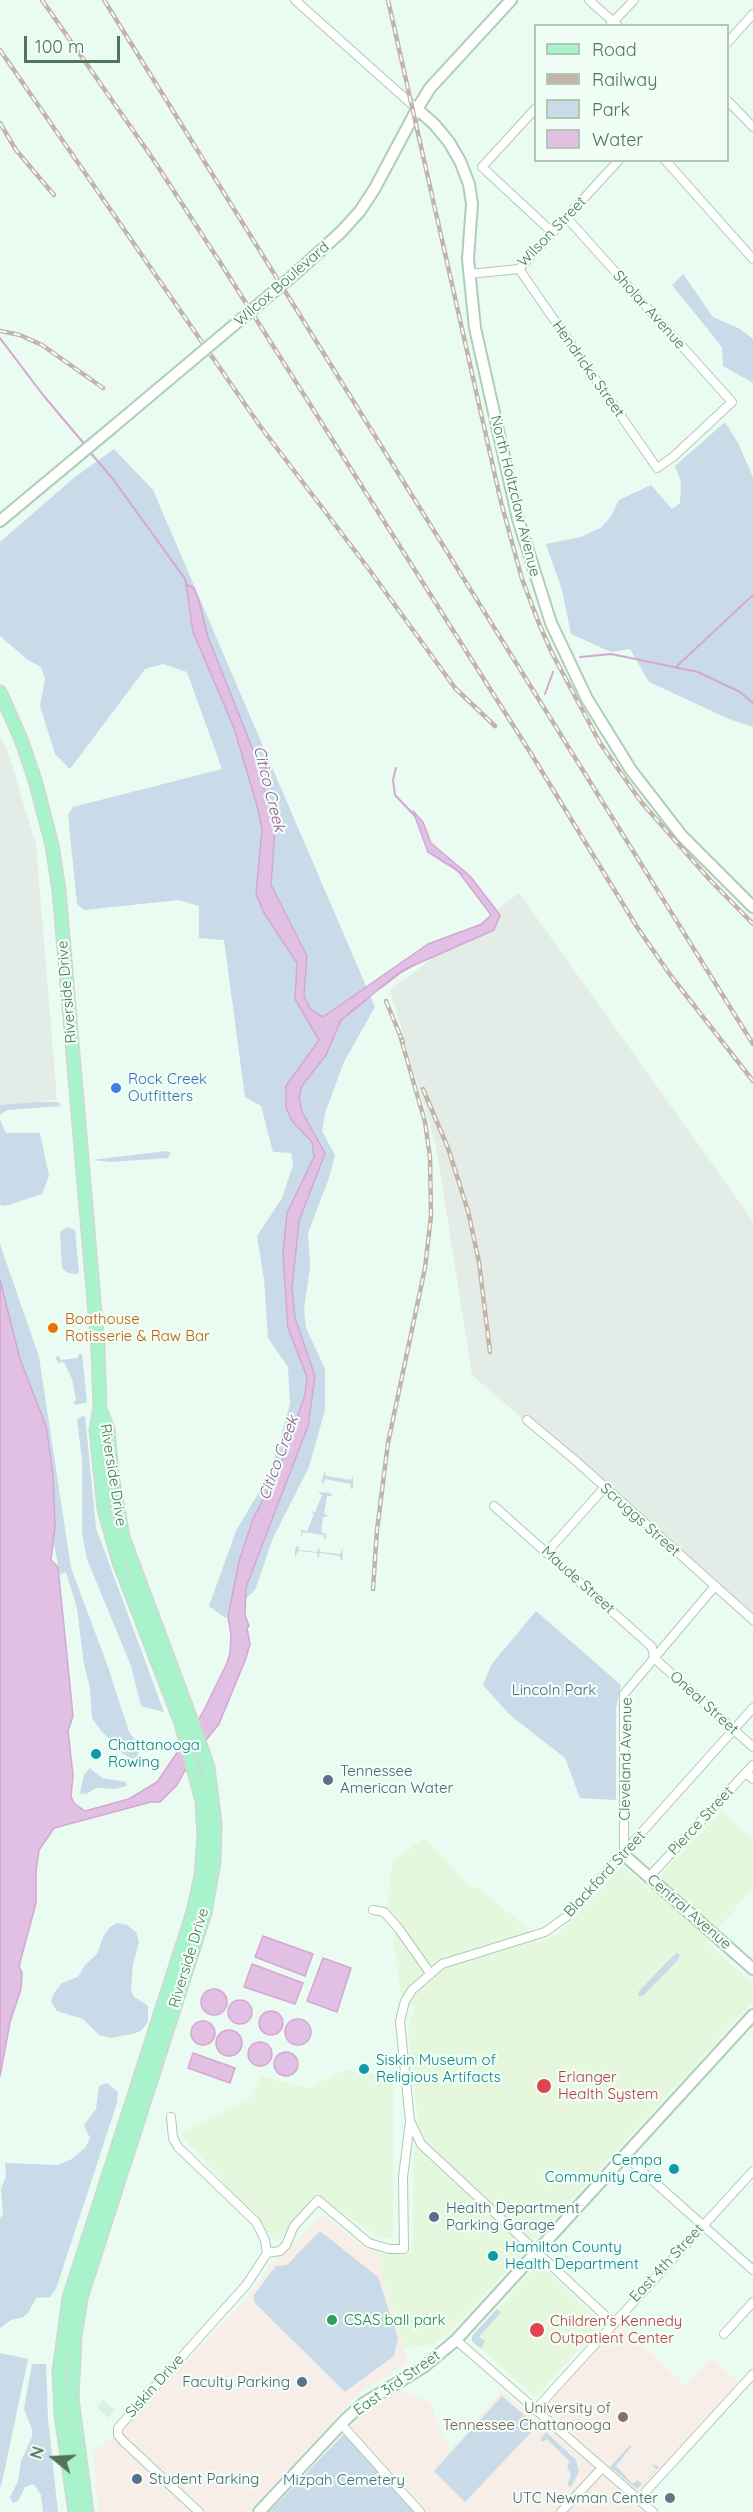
<!DOCTYPE html>
<style>
body{margin:0}
#map{position:relative;width:753px;height:2512px;overflow:hidden;background:#eafbf2;font-family:Quicksand,sans-serif}
canvas{display:block}
.legend{position:absolute;left:534px;top:24px;width:195px;height:138px;box-sizing:border-box;background:#f0fef6;border:2px solid #b0c7b6;margin:0;padding:8px 10px;list-style:none;font-size:18px;color:#4f7457}
.legend li{display:flex;align-items:center;gap:12px;height:30px}
.legend b{width:30px;border:2px solid #b0c7b6}
.north{position:absolute;left:24px;top:2428px;width:60px;height:60px;-webkit-text-stroke:4px #f0fef6;paint-order:stroke;rotate:288deg;font-size:16px;font-weight:700;line-height:24px;text-align:center;color:#4f7457}
.north::after{content:'';display:block;margin:auto;width:21px;height:27px;background:#4f7457;clip-path:polygon(50% 0,100% 100%,50% 72%,0 100%)}
.scale{position:absolute;left:24px;top:36px;width:96px;height:27px;box-sizing:border-box;border:3px solid #4f7457;border-top:0;padding-left:8px;font-size:18px;line-height:21px;white-space:nowrap;color:#4f7457;-webkit-text-stroke:4px #f0fef6;paint-order:stroke}
</style>
<div id="map">
<canvas width="753" height="2512"></canvas>
<ul class="legend">
<li><b style="height:8px;background:#a9f3cc"></b>Road</li>
<li><b style="height:8px;background:#c4b3a9"></b>Railway</li>
<li><b style="height:16px;background:#c9dae8"></b>Park</li>
<li><b style="height:16px;background:#e2c0e3"></b>Water</li>
</ul>
<div class="north">N</div>
<div class="scale">100 m</div>
</div>
<script>
const c = document.querySelector('canvas').getContext('2d');
c.lineJoin = 'round';
function paint(path, color) {
  c.fillStyle = color;
  c.fill(path, 'evenodd');
}
function poly(rows) {
  const path = new Path2D();
  for (const r of rows) {
    if (r.length === 3) {
      path.moveTo(r[0] + r[2], r[1]);
      path.arc(r[0], r[1], r[2], 0, 2 * Math.PI);
      continue;
    }
    path.moveTo(r[0], r[1]);
    for (let i = 2; i < r.length; i += 2) path.lineTo(r[i], r[i + 1]);
  }
  return path;
}
function trace(path, color, width, dash) {
  c.strokeStyle = color;
  c.lineWidth = width;
  c.lineCap = dash ? 'butt' : 'round';
  c.setLineDash(dash || []);
  c.stroke(path);
}
function label(font, color, halo, rows, align = 'center') {
  c.font = font + ' Quicksand,sans-serif';
  c.lineWidth = 4.5;
  c.setLineDash([]);
  c.textBaseline = 'middle';
  c.strokeStyle = halo;
  c.fillStyle = color;
  for (const [text, x, y, turn = 0] of rows) {
    c.save();
    c.translate(x, y);
    c.rotate((+turn || 0) * Math.PI / 180);
    c.textAlign = isNaN(turn) ? turn : align;
    if (halo) c.strokeText(text, 0, 0);
    c.fillText(text, 0, 0);
    c.restore();
  }
}
paint(poly([
 [103,2400,115,2410,108,2418,97,2407]
]), '#d9f2e3');
paint(poly([
 [0,736,8,752,36,845,57,1100,0,1105],
 [519,893,753,1221,753,1618,472,1375,436,1146,390,990]
]), '#e3ece6');
paint(poly([
 [324,2215,358,2243,380,2254,379,2262,408,2363,359,2393,250,2512,99,2512,93,2453,126,2425,249,2296,270,2265],
 [618,2323,685,2385,711,2358,739,2383,632,2502,644,2512,420,2512,347,2430,372,2407,400,2390,430,2402,450,2451,502,2391,535,2420]
]), '#f7efe7');
paint(poly([
 [722,1811,753,1840,753,1888,707,1942,753,1984,753,2002,452,2330,434,2344,404,2348,379,2262,380,2254,412,2253,414,2156,418,2122,408,2031,414,2007,401,1996,388,1897,392,1862,424,1838,472,1888,476,1886,527,1928,536,1943,559,1933,623,1866,648,1888],
 [343,2070,393,2076,393,2238,378,2237,322,2199,276,2242,180,2133,250,2098,261,2076,309,2088],
 [540,2264,602,2324,537,2396,534,2396,471,2339,536,2266]
]), '#e5f8de');
paint(poly([
 [683,274,713,317,740,329,753,339,753,383,723,366,722,347,672,285],
 [725,422,738,443,753,477,753,727,729,719,649,682,630,649,611,652,571,634,562,590,546,544,581,537,602,527,612,515,619,500,651,485,672,509,680,503,681,482,675,466],
 [114,449,153,490,375,1007,344,1062,325,1113,322,1131,335,1155,329,1178,308,1233,310,1267,304,1309,306,1328,325,1369,325,1410,309,1467,273,1538,255,1590,225,1618,209,1606,236,1531,270,1473,290,1404,288,1367,268,1338,264,1279,257,1236,282,1198,293,1165,291,1153,273,1152,261,1106,245,1097,224,940,199,938,199,906,179,900,84,910,77,904,68,815,73,807,222,769,187,672,163,664,145,669,70,769,55,754,40,706,45,679,41,667,28,660,0,636,0,542,75,477],
 [35,1102,58,1102,61,1106,7,1110,0,1115,0,1105],
 [0,1120,6,1133,40,1133,49,1176,42,1194,5,1206,0,1205],
 [166,1151,171,1153,168,1158,111,1162,92,1160],
 [67,1227,75,1230,79,1273,76,1274,68,1273,62,1268,60,1232],
 [0,1244,39,1357,71,1568,108,1667,129,1732,136,1741,142,1742,137,1758,131,1759,116,1749,116,1744,102,1732,92,1718,90,1688,84,1664,77,1608,66,1572,60,1575,14,1337,0,1305],
 [79,1354,82,1354,87,1402,77,1405,73,1403,76,1400,72,1379,64,1362,58,1363,55,1357,59,1356,61,1360,78,1358],
 [85,1415,96,1528,164,1712,141,1706,131,1666,87,1559,82,1533,82,1461,77,1419],
 [325,1470,326,1476,351,1480,353,1476,353,1488,350,1489,351,1484,325,1479,323,1484,321,1482],
 [318,1492,331,1493,332,1496,327,1496,324,1514,329,1516,323,1517,321,1532,326,1534,326,1539,324,1539,324,1535,303,1532,301,1537,301,1530,307,1531,314,1514,310,1511,315,1512,322,1495],
 [298,1545,299,1550,317,1552,319,1547,320,1552,340,1554,342,1549,343,1559,341,1561,340,1556,320,1553,318,1559,317,1553,298,1551,295,1557,295,1549],
 [536,1611,621,1685,616,1708,616,1800,580,1798,565,1758,510,1715,483,1685,491,1665],
 [90,1768,102,1778,126,1782,127,1786,115,1789,96,1788,86,1794,82,1793,83,1796,80,1793,84,1775],
 [117,1923,127,1925,136,1932,139,1942,133,1964,131,1988,133,1996,148,2006,148,2022,141,2031,132,2034,111,2038,99,2035,83,2019,57,2011,51,2002,54,1993,62,1983,78,1977,85,1965,97,1954,104,1935,110,1927],
 [676,1953,680,1955,678,1960,643,1996,638,1996,639,1991],
 [107,2083,118,2092,117,2103,56,2289,50,2297,36,2298,28,2313,23,2317,11,2320,0,2328,0,2219,3,2213,1,2189,6,2176,5,2163,58,2165,72,2159,86,2147,90,2138,84,2125,96,2109,99,2086],
 [320,2231,378,2277,398,2338,394,2356,345,2392,254,2302,254,2295,276,2266,287,2265],
 [497,2309,501,2312,479,2337,485,2341,481,2349,472,2341,472,2336],
 [0,2353,28,2359,1,2487,0,2487],
 [32,2364,46,2364,48,2419,58,2512,43,2512,41,2495,34,2484,25,2487,18,2501,13,2503,10,2497,18,2481,21,2461,32,2437,32,2429,24,2409],
 [502,2396,537,2426,465,2502,434,2471],
 [546,2432,576,2460,579,2472,571,2487,567,2485,571,2476,567,2466,570,2462,547,2439,543,2442,540,2440],
 [344,2434,416,2512,269,2512],
 [630,2445,634,2449,631,2447,616,2466,633,2484,637,2480,642,2484,656,2469,652,2464,659,2467,637,2489,610,2467]
]), '#c9dae8');
const water = poly([
 [186,584,194,588,199,601,208,637,255,755,275,828,271,885,307,956,304,996,310,1009,323,1017,428,944,482,924,491,915,458,871,428,852,413,811,423,822,431,843,470,876,500,915,494,930,401,971,341,1020,326,1055,302,1086,299,1097,302,1112,325,1153,299,1221,292,1288,295,1318,315,1376,308,1426,246,1587,245,1615,249,1626,247,1628,250,1644,246,1658,219,1724,193,1756,177,1785,160,1802,151,1802,54,1828,39,1850,36,1871,36,1903,19,1966,22,1973,21,1989,10,2022,0,2076,0,1280,20,1359,46,1426,53,1474,55,1526,51,1560,58,1567,73,1716,68,1731,73,1775,71,1797,75,1804,85,1811,129,1799,157,1782,194,1728,205,1708,227,1663,230,1653,231,1634,228,1617,239,1561,253,1519,279,1469,305,1395,307,1377,288,1328,283,1253,287,1213,314,1157,312,1142,292,1121,286,1108,286,1086,319,1040,295,999,297,963,264,913,256,894,262,829,258,809,234,728,193,632,186,584],
 [263,1936,313,1954,305,1976,255,1957,263,1936],
 [323,1958,351,1968,337,2012,307,2001,323,1958],
 [252,1964,303,1983,295,2004,244,1987,252,1964],
 [214,2002,13],
 [240,2012,12],
 [271,2023,12],
 [298,2032,13],
 [203,2033,12],
 [229,2043,13],
 [260,2054,12],
 [286,2064,12],
 [193,2053,235,2068,230,2083,188,2068,193,2053]
]);
paint(water, '#e2c0e3');
trace(water, '#d4a7d4', 1.5);
trace(poly([
 [0,338,43,395,86,446],
 [89,451,113,479,185,579,187,587],
 [580,657,611,654,698,672,740,692,753,703],
 [676,667,753,595],
 [545,694,553,672],
 [396,768,393,780,395,795,415,816],
 [450,865,462,874],
 [379,989,400,973,414,965],
 [347,1015,366,1000]
]), '#d4a7d4', 2);
const street = poly([
 [295,0,417,109],
 [589,0,618,26],
 [611,24,634,0],
 [728,42,753,14],
 [728,101,753,127],
 [536,108,482,167,552,232],
 [665,160,753,259],
 [519,269,657,468,673,457,732,402,567,218],
 [469,274,519,269,619,160],
 [527,1420,576,1461,753,1620],
 [494,1506,652,1647,654,1658,753,1747],
 [547,1552,604,1488],
 [746,1773,753,1779],
 [624,1855,624,1694,715,1586],
 [649,1877,753,1765],
 [373,1910,384,1912,399,1929,430,1973],
 [171,2117,173,2138,178,2147,256,2222,265,2240,267,2253,280,2251,286,2245,294,2226,318,2200,369,2243,389,2249,404,2249,403,2177,410,2122],
 [624,2155,753,2270],
 [613,2323,421,2144,410,2121,400,2021,405,2001,412,1990,442,1964,545,1932,566,1917,753,1708],
 [724,2334,753,2302],
 [456,2340,653,2512],
 [535,2410,753,2171],
 [341,2424,420,2512],
 [639,2499,753,2374],
 [199,2512,123,2441,118,2435,118,2428,247,2284,267,2253],
 [561,2512,602,2468]
]);
const secondary = poly([
 [417,109,434,124,449,142,460,161,469,184,472,204,468,259,475,328,518,519,551,623,587,699,631,770,682,836,753,907],
 [296,273,341,232,360,211,375,188,417,109,430,88,511,0],
 [0,521,114,426],
 [624,1855,753,1969],
 [259,2512,346,2419,364,2403,425,2366,456,2340,753,2015]
]);
const primary = poly([
 [0,692,21,739,35,780,52,845,59,890,98,1348,100,1408,96,1430,104,1509,119,1562,181,1723,202,1801,204,1836,201,1876,193,1912,69,2298,59,2372,61,2414,75,2512],
 [87,2512,72,2399,75,2336,81,2298,205,1913,214,1861,215,1823,208,1768,201,1746,123,1537,112,1475,108,1429,100,1409]
]);
trace(street, '#aecab6', 10);
trace(secondary, '#afceb8', 14);
trace(primary, '#ced8d0', 15);
trace(street, '#fff', 8);
trace(secondary, '#fff', 10);
trace(primary, '#a9f3cc', 12);
const rail = poly([
 [42,0,153,159,225,270,530,752,637,927,671,976,753,1081],
 [104,0,753,1044],
 [388,0,501,502,522,579,540,626,552,653,600,743,642,803,710,880,753,924],
 [0,50,260,426,368,568,455,688,495,726],
 [0,123,16,150,54,195],
 [0,331,20,335,42,345,103,388],
 [386,1001,403,1042],
 [423,1089,448,1148,468,1211,479,1262,490,1352],
 [373,1589,377,1530,388,1443,425,1268,431,1216,430,1157,425,1122,400,1035]
]);
trace(rail, '#c4b3a9', 4.5);
trace(rail, '#f0fef6', 2, [7]);
const secondaryBridge = poly([
 [114,426,296,273]
]);
trace(secondaryBridge, '#afceb8', 14, []);
trace(secondaryBridge, '#fff', 10);
for (const [x, y, r, color] of [
 [116,1088,6,"#3f7fe0"],
 [53,1328,6,"#e8710a"],
 [96,1754,6,"#0f9aa8"],
 [328,1780,6,"#5c6f8a"],
 [364,2069,6,"#0f9aa8"],
 [544,2086,8,"#e0444e"],
 [674,2169,6,"#0f9aa8"],
 [434,2217,6,"#5c6f8a"],
 [493,2256,6,"#0f9aa8"],
 [332,2320,6,"#2e9e5b"],
 [537,2330,8,"#e0444e"],
 [302,2382,6,"#5c6f8a"],
 [623,2417,6,"#8d6e63"],
 [137,2479,6,"#5c6f8a"],
 [670,2498,6,"#6b7280"]
]) {
  const dot = new Path2D();
  dot.arc(x, y, r, 0, 2 * Math.PI);
  c.fillStyle = color;
  c.fill(dot);
  trace(dot, '#f0fef6', 2);
}
label('15px', '#4f7457', '#f0fef6', [
 ["Wilson Street",552,232,-46],
 ["Wilcox Boulevard",282,284,-41],
 ["Sholar Avenue",649,310,48],
 ["Hendricks Street",588,369,55],
 ["North Holtzclaw Avenue",515,496,76],
 ["Riverside Drive",67,992,-95],
 ["Riverside Drive",113,1475,81],
 ["Scruggs Street",640,1520,42],
 ["Maude Street",578,1580,42],
 ["Oneal Street",704,1703,42],
 ["Cleveland Avenue",626,1759,-89],
 ["Pierce Street",701,1821,-47],
 ["Blackford Street",605,1874,-47],
 ["Central Avenue",689,1912,41],
 ["Riverside Drive",189,1958,-73],
 ["East 4th Street",667,2263,-47],
 ["East 3rd Street",397,2383,-35],
 ["Siskin Drive",155,2386,-48]
]);
label('15px', '#366cbe', '#f0fef6', [
 ["Rock Creek",128,1079],
 ["Outfitters",128,1096]
], 'left');
label('15px', '#c56008', '#f0fef6', [
 ["Boathouse",65,1319],
 ["Rotisserie & Raw Bar",65,1336]
], 'left');
label('15px', '#4f6783', '#f0fef6', [
 ["Lincoln Park",554,1690],
 ["Mizpah Cemetery",344,2480]
]);
label('15px', '#0d838f', '#f0fef6', [
 ["Chattanooga",108,1745],
 ["Rowing",108,1762],
 ["Siskin Museum of",376,2060],
 ["Religious Artifacts",376,2077],
 ["Cempa",662,2160,"right"],
 ["Community Care",662,2177,"right"],
 ["Hamilton County",505,2247],
 ["Health Department",505,2264]
], 'left');
label('15px', '#4e5e75', '#f0fef6', [
 ["Tennessee",340,1771],
 ["American Water",340,1788],
 ["Health Department",446,2208],
 ["Parking Garage",446,2225],
 ["Faculty Parking",290,2382,"right"],
 ["Student Parking",149,2479]
], 'left');
label('15px', '#be3a42', '#f0fef6', [
 ["Erlanger",558,2077],
 ["Health System",558,2094],
 ["Children's Kennedy",550,2321],
 ["Outpatient Center",550,2338]
], 'left');
label('15px', '#27864d', '#f0fef6', [
 ["CSAS ball park",344,2320]
], 'left');
label('15px', '#785e54', '#f0fef6', [
 ["University of",611,2408],
 ["Tennessee Chattanooga",611,2425]
], 'right');
label('15px', '#5b616d', '#f0fef6', [
 ["UTC Newman Center",658,2498]
], 'right');
label('italic 16px', '#995598', '#f0fef6', [
 ["Citico Creek",269,789,76],
 ["Citico Creek",279,1458,-70]
]);
</script>
